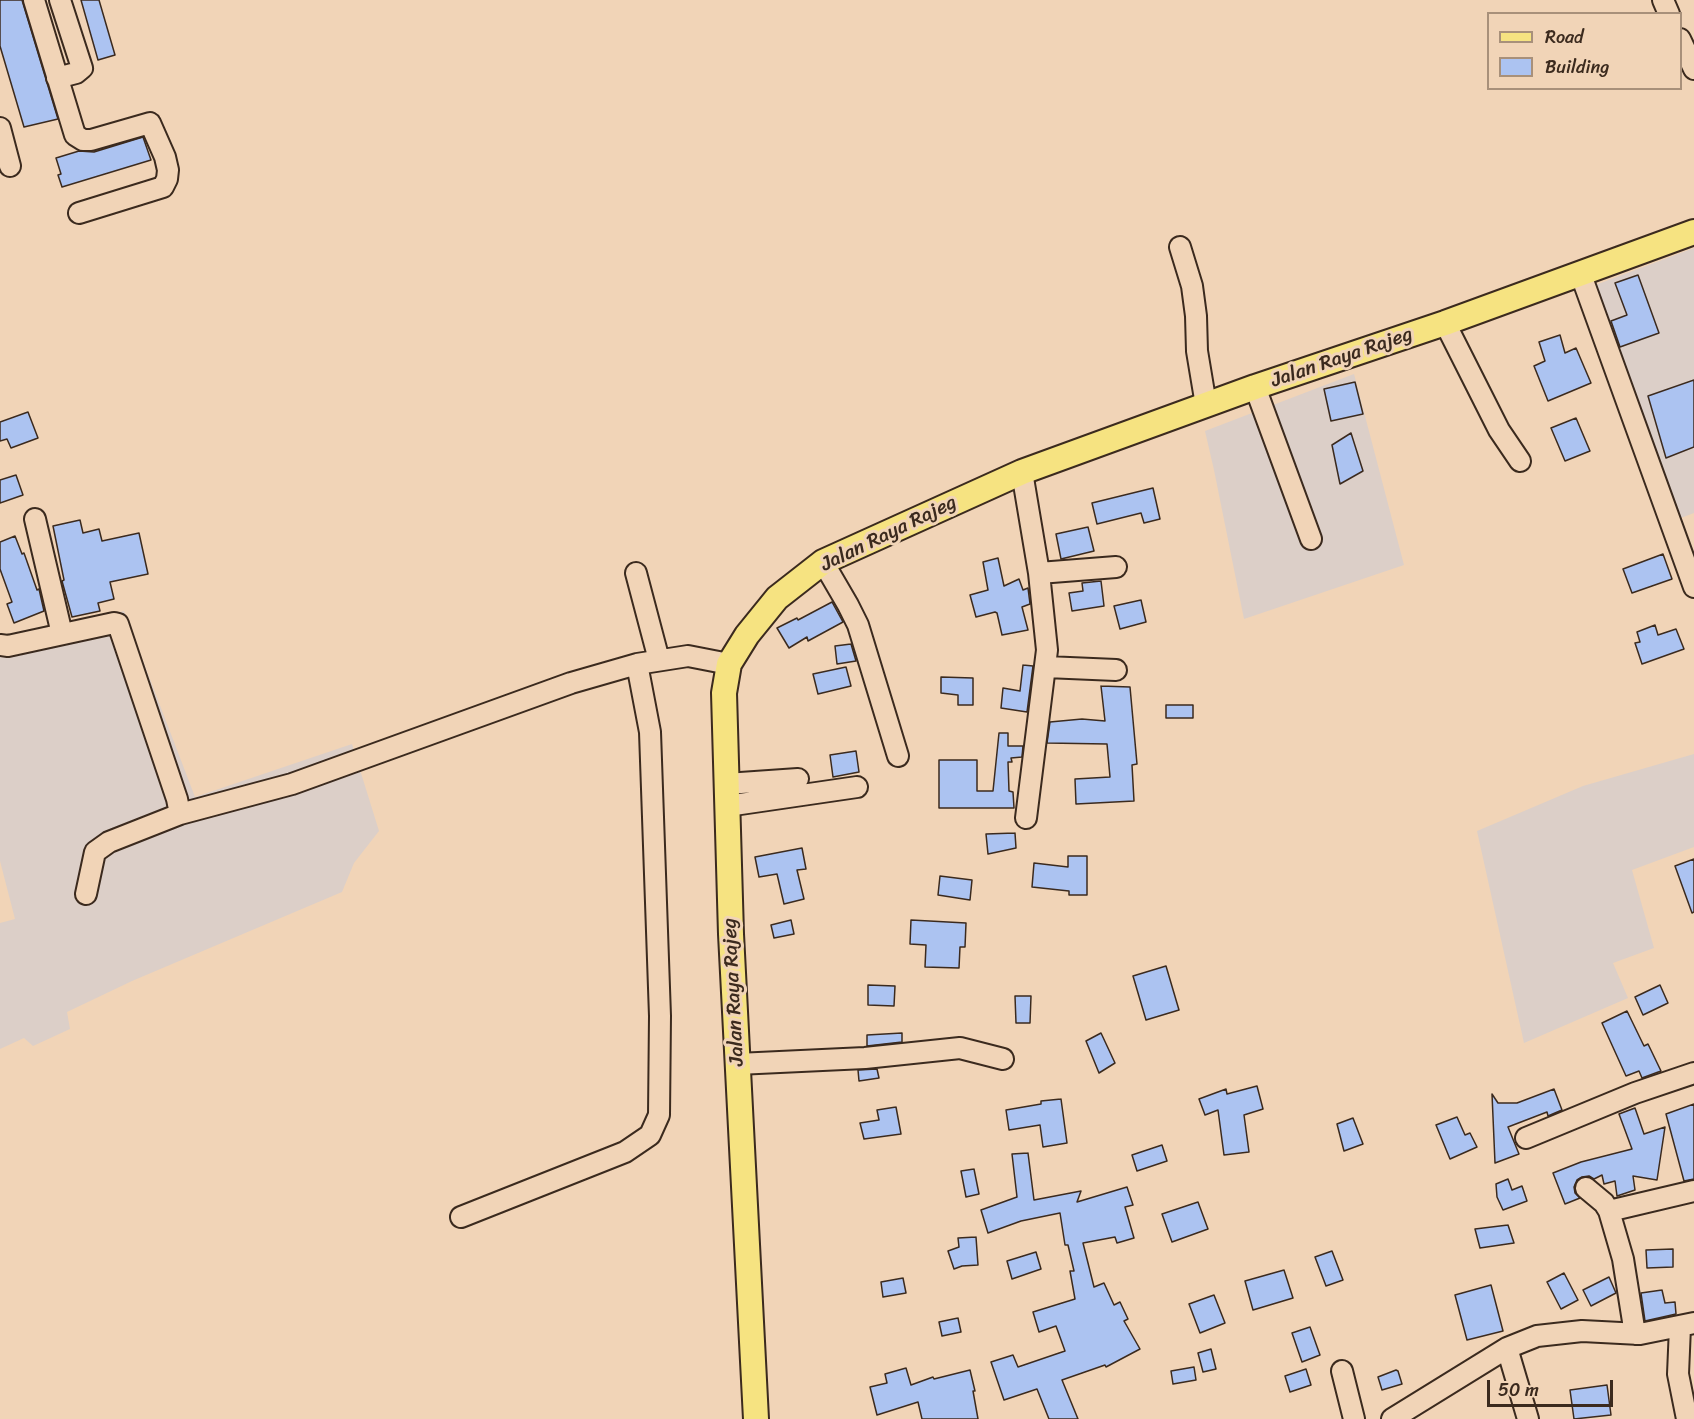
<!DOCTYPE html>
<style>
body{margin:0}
#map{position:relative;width:1694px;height:1419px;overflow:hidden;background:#f1d4b7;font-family:Sriracha,sans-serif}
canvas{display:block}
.legend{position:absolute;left:1487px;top:12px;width:195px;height:78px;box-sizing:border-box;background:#f1d4b7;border:2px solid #a8907a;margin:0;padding:8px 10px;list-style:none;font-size:18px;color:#3b2a1e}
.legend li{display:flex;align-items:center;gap:12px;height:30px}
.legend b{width:30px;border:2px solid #a8907a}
.scale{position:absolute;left:1487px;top:1380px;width:126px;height:27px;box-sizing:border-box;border:3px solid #3b2a1e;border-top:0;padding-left:8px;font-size:18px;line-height:21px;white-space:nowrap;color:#3b2a1e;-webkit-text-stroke:4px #f1d4b7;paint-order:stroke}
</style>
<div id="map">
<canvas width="1694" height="1419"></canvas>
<ul class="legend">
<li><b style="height:8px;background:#f6e381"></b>Road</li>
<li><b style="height:16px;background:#acc3f1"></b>Building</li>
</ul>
<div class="scale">50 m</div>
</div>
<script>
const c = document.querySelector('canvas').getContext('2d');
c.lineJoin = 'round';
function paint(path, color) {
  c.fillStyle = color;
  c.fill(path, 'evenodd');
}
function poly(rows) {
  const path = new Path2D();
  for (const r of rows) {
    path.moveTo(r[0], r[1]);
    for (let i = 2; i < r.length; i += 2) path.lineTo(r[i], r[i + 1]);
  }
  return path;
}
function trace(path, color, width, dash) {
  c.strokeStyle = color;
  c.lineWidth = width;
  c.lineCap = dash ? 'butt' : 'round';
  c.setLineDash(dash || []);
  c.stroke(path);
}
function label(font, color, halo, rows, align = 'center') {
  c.font = font + ' Sriracha,sans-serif';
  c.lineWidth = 6;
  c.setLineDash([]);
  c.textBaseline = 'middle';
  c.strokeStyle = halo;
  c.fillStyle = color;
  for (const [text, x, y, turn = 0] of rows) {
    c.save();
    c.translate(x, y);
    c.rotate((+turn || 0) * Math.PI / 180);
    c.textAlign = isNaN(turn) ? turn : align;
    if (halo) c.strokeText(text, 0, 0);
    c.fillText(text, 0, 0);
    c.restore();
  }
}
paint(poly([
 [1694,248,1694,513,1673,521,1590,287],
 [1354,374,1404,565,1244,619,1214,470,1205,431],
 [124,611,195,797,352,744,379,831,354,863,342,892,132,981,67,1012,70,1029,33,1046,24,1038,0,1049,0,923,15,919,0,861,0,642],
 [1694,754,1694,847,1632,870,1654,948,1613,963,1628,998,1524,1043,1477,831,1583,786]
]), '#dccfc8');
const building = poly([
 [0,0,22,0,58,119,24,127,0,46,0,0],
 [81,0,99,0,115,55,98,60,81,0],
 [143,137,151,160,62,187,58,175,61,174,56,158,79,151,94,152,143,137],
 [1638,275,1659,333,1620,347,1611,321,1627,315,1615,283,1638,275],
 [1560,335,1565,353,1576,348,1591,383,1548,401,1534,366,1545,361,1539,342,1560,335],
 [1694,380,1694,447,1666,458,1648,396,1694,380],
 [1355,382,1363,414,1331,421,1324,389,1355,382],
 [28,412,38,438,11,448,7,439,0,441,0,422,28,412],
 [1576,418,1590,451,1565,461,1551,428,1576,418],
 [1351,433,1363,471,1340,484,1332,445,1351,433],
 [16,475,23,495,0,503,0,480,16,475],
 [1153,488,1160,519,1144,523,1141,513,1097,524,1092,503,1153,488],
 [80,520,83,533,99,529,102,541,139,533,148,574,110,582,114,599,98,603,100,611,72,617,62,581,64,580,53,526,80,520],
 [1088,527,1094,551,1061,559,1056,534,1088,527],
 [15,536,22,554,24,553,37,590,39,589,44,611,14,623,7,604,12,602,0,569,0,542,15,536],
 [1663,554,1672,579,1632,593,1623,569,1663,554],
 [998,558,1004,586,1019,579,1023,590,1028,588,1030,604,1022,607,1028,630,1002,635,997,613,995,612,976,617,970,595,988,590,983,562,998,558],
 [1101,581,1104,606,1072,611,1069,593,1083,591,1082,583,1101,581],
 [1141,600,1146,622,1120,629,1114,606,1141,600],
 [832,602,843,622,808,641,807,637,789,648,777,628,797,618,798,620,832,602],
 [1655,625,1658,635,1676,629,1684,649,1642,664,1635,643,1640,642,1637,632,1655,625],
 [851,644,856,661,837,664,835,646,851,644],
 [1023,665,1033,666,1027,712,1001,708,1003,688,1020,691,1023,665],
 [846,667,851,686,818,694,813,674,846,667],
 [941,677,973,678,973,705,958,705,958,695,941,693,941,677],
 [1101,686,1130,687,1137,764,1132,765,1134,801,1076,804,1075,779,1110,777,1107,744,1047,743,1050,722,1082,719,1105,721,1101,686],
 [1166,705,1193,705,1193,718,1166,718,1166,705],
 [999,733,1008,733,1008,746,1023,746,1022,757,1011,758,1012,762,1008,762,1009,791,1013,792,1014,808,939,808,939,760,977,760,977,791,993,791,999,733],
 [856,751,859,772,833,777,830,755,856,751],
 [1015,833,1016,848,988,854,986,834,1015,833],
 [802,848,806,869,797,870,804,899,784,904,777,874,759,877,755,857,802,848],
 [1068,856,1087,856,1087,895,1069,895,1069,891,1032,887,1034,863,1068,867,1068,856],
 [1694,859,1694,912,1692,913,1675,866,1694,859],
 [940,876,972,880,970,900,938,895,940,876],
 [791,920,794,934,774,938,771,925,791,920],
 [911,920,966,923,965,947,960,947,959,968,925,967,926,945,910,944,911,920],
 [1166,966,1179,1010,1146,1020,1133,976,1166,966],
 [868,985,895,986,894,1006,868,1005,868,985],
 [1660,985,1668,1003,1643,1015,1635,997,1660,985],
 [1015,996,1031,996,1030,1023,1016,1023,1015,996],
 [1627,1011,1644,1046,1648,1044,1661,1071,1642,1078,1639,1071,1626,1076,1602,1023,1627,1011],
 [902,1033,902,1042,867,1046,867,1035,902,1033],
 [1101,1033,1115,1063,1099,1073,1086,1041,1101,1033],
 [877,1069,879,1078,859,1081,858,1070,877,1069],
 [1257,1086,1263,1109,1244,1115,1249,1152,1224,1155,1218,1110,1205,1115,1199,1099,1226,1089,1227,1094,1257,1086],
 [1554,1089,1562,1110,1548,1116,1547,1112,1508,1127,1519,1154,1495,1163,1492,1094,1498,1103,1517,1103,1554,1089],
 [1061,1099,1067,1143,1043,1147,1040,1125,1009,1130,1006,1110,1041,1104,1041,1101,1061,1099],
 [1694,1104,1694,1179,1684,1181,1666,1114,1694,1104],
 [896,1107,901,1134,864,1139,860,1123,879,1120,877,1110,896,1107],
 [1635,1108,1644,1134,1665,1127,1657,1180,1633,1176,1635,1190,1617,1196,1615,1181,1604,1184,1602,1175,1594,1179,1589,1176,1582,1177,1577,1180,1574,1187,1575,1193,1580,1198,1565,1204,1553,1173,1581,1162,1632,1149,1619,1114,1635,1108],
 [1457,1117,1465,1135,1470,1133,1477,1147,1450,1159,1436,1125,1457,1117],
 [1353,1118,1363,1144,1344,1151,1337,1124,1353,1118],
 [1162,1145,1167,1161,1137,1171,1132,1155,1162,1145],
 [1028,1153,1034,1200,1081,1191,1077,1202,1127,1187,1133,1205,1125,1207,1134,1238,1117,1243,1115,1237,1083,1243,1094,1287,1104,1283,1114,1305,1120,1302,1128,1319,1124,1321,1140,1349,1106,1367,1105,1365,1062,1380,1078,1419,1049,1419,1037,1389,1004,1400,991,1362,1013,1355,1018,1367,1065,1351,1056,1326,1039,1332,1033,1312,1075,1299,1070,1271,1074,1271,1068,1245,1065,1245,1060,1213,1021,1221,988,1233,981,1210,1017,1197,1012,1154,1028,1153],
 [974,1169,979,1194,966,1197,961,1171,974,1169],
 [1508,1179,1512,1190,1522,1186,1527,1201,1503,1210,1497,1197,1496,1184,1508,1179],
 [1198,1202,1208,1229,1172,1242,1162,1214,1198,1202],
 [1508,1225,1514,1243,1480,1248,1475,1229,1508,1225],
 [976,1237,978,1265,962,1266,954,1269,948,1251,959,1247,958,1238,976,1237],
 [1673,1249,1673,1267,1647,1268,1646,1250,1673,1249],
 [1332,1251,1343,1280,1326,1286,1315,1257,1332,1251],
 [1036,1252,1041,1269,1012,1279,1007,1261,1036,1252],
 [1284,1270,1293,1298,1253,1310,1245,1281,1284,1270],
 [1564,1273,1578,1300,1561,1309,1547,1282,1564,1273],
 [1609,1277,1616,1293,1591,1306,1583,1290,1609,1277],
 [903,1278,906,1293,883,1297,881,1282,903,1278],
 [1491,1285,1503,1331,1467,1340,1455,1295,1491,1285],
 [1662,1290,1665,1303,1675,1302,1676,1314,1645,1321,1641,1293,1662,1290],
 [1214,1295,1225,1323,1200,1333,1189,1304,1214,1295],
 [958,1318,961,1332,942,1336,939,1322,958,1318],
 [1310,1327,1320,1355,1302,1362,1292,1333,1310,1327],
 [1211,1349,1216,1369,1203,1372,1198,1353,1211,1349],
 [1194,1367,1196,1380,1173,1384,1171,1371,1194,1367],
 [906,1368,911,1385,933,1377,934,1379,970,1370,975,1391,973,1391,978,1419,922,1419,918,1402,877,1415,870,1387,887,1383,885,1374,906,1368],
 [1306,1369,1311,1385,1290,1392,1285,1376,1306,1369],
 [1396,1370,1398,1371,1402,1384,1382,1390,1378,1377,1396,1370],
 [1607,1385,1611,1415,1574,1419,1570,1390,1607,1385]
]);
paint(building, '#acc3f1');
trace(building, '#3b2a1e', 1.5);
const minor = poly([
 [34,0,75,135,83,140,91,140,150,123,165,157,168,170,167,179,163,187,79,213],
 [1663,0,1669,14],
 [1680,39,1694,69],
 [57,78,76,73,82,68,60,0],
 [0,128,10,166],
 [1180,247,1192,286,1196,316,1197,351,1206,405],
 [1581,275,1694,587],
 [1445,323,1499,430,1520,461],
 [1255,387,1311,539],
 [1022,472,1039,573,1047,650,1026,818],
 [35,519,62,634],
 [823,562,848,605,858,625,898,756],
 [636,573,659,660],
 [1039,573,1116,567],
 [0,645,8,646,114,623,118,624,177,799,180,814,292,784,571,683,637,664,688,656,729,664],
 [1046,667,1116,670],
 [726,784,798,779],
 [727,806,857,787],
 [86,894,95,852,109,842,180,814],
 [737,1064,865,1058,960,1048,1003,1059],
 [1526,1138,1635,1093,1694,1073],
 [1586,1188,1604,1203,1609,1211,1623,1259,1635,1334],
 [1609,1211,1694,1191],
 [461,1217,625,1152,650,1135,659,1115,660,1016,650,732,637,664],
 [1680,1327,1678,1374,1687,1419],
 [1507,1348,1528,1419],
 [1342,1371,1354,1419],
 [1392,1419,1507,1348,1537,1336,1582,1331,1640,1334,1694,1323]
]);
const major = poly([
 [756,1419,731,934,724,693,729,664,747,635,777,598,823,562,1022,472,1255,387,1445,323,1694,232]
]);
trace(minor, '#3b2a1e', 24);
trace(major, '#3b2a1e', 28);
trace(minor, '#f1d4b7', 20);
trace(major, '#f6e381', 24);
label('20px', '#3b2a1e', '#f1d4b7', [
 ["Jalan Raya Rajeg",1342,358,-19],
 ["Jalan Raya Rajeg",889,534,-26],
 ["Jalan Raya Rajeg",734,992,-93]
]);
</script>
